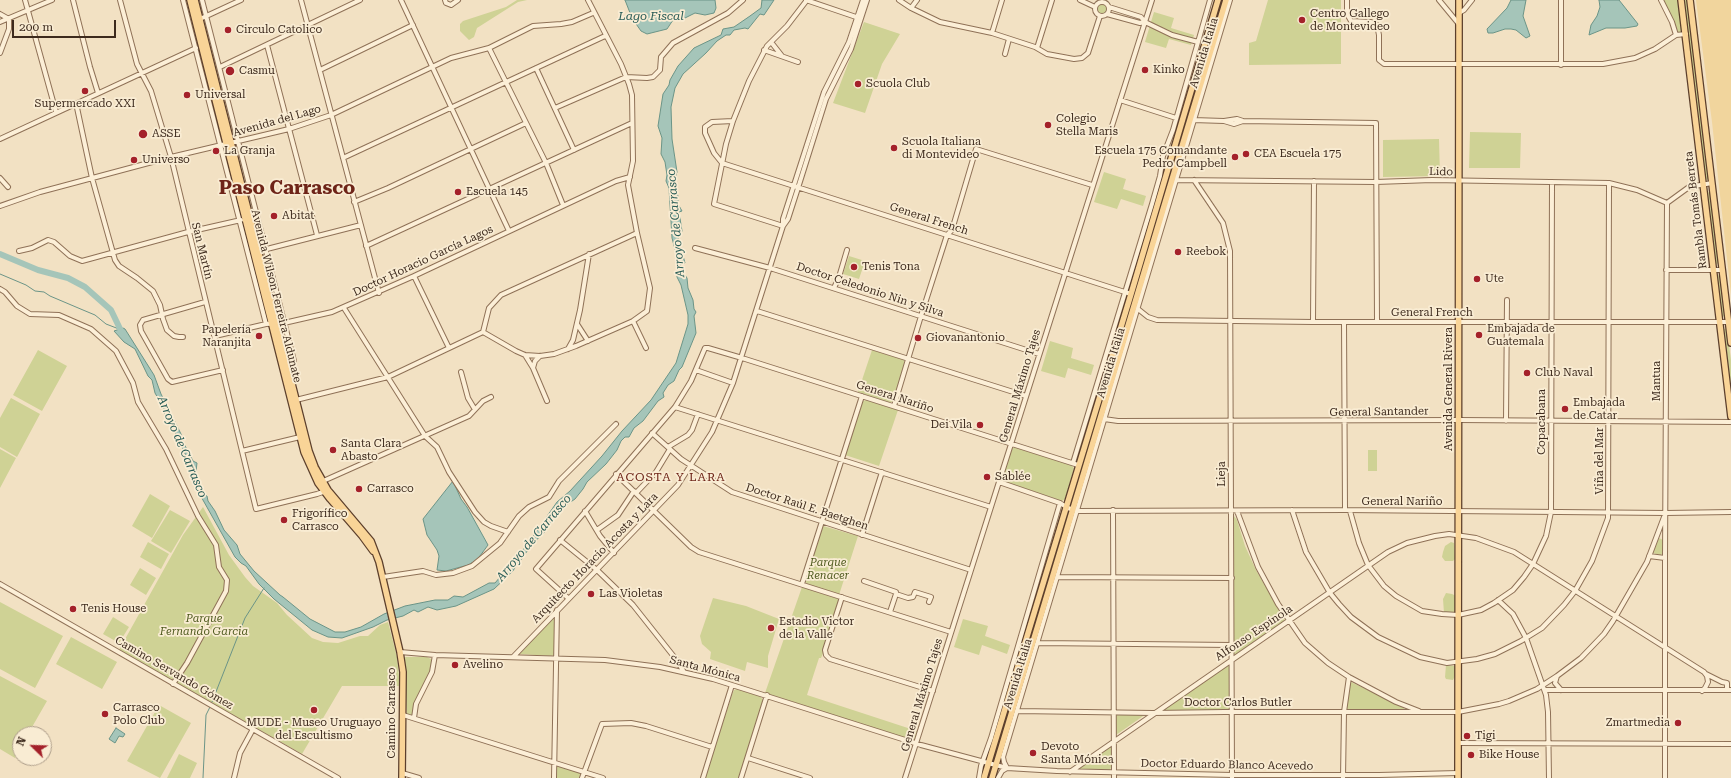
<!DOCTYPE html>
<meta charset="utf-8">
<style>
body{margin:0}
#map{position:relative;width:1731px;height:778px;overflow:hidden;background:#f2e1c3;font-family:"Roboto Serif",serif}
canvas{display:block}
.north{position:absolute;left:12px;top:726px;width:40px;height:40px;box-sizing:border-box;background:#f9ecd3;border:1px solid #ae9e8a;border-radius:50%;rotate:293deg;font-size:11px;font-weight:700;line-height:16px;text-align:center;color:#3d2a1d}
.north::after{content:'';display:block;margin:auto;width:14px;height:18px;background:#a4212a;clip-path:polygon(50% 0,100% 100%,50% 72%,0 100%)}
.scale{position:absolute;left:12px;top:20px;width:104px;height:18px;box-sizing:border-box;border:2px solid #3d2a1d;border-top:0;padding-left:5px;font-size:12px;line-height:14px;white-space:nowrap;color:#3d2a1d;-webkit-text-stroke:3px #f9ecd3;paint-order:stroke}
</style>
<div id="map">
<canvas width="1731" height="778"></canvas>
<div class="north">N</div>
<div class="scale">200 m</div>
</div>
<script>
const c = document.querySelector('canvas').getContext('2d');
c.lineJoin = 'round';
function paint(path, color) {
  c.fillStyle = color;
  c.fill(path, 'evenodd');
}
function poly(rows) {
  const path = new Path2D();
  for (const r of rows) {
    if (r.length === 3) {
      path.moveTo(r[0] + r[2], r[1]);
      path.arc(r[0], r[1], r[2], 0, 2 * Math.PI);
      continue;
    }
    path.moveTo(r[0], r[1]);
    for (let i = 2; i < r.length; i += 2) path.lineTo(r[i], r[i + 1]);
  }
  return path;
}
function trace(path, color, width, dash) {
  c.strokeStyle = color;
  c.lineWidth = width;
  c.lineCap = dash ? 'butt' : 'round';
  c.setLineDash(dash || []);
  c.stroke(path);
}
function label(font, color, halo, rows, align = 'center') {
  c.font = font + ' "Roboto Serif",serif';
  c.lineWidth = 3.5;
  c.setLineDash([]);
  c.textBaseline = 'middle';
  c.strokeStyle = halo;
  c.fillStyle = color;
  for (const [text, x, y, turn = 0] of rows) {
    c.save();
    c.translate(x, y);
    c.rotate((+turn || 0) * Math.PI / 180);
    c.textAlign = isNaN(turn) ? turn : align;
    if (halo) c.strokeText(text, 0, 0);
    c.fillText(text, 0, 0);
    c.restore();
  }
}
paint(poly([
 [517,0,527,0,518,2,477,28,474,37,469,40,460,31,460,24,463,21,506,7],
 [1221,0,1224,0,1171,172,1170,172],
 [1268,0,1341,0,1341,64,1249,65,1249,43,1256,41],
 [1663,0,1678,0,1682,30,1681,32,1678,32],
 [1684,0,1688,0,1709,178,1707,180,1705,178],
 [1102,9,6],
 [1154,12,1174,18,1171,28,1194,35,1191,45,1169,39,1166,48,1145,42],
 [864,22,900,34,882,64,865,113,833,103],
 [1470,132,1521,133,1520,168,1469,168],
 [1439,139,1440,176,1383,177,1383,140],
 [1104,172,1126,179,1123,189,1146,196,1143,206,1121,199,1117,209,1094,202],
 [1166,185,1167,187,1074,492,1073,491],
 [1711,191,1719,263,1717,264,1715,263,1707,193],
 [849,256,865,261,859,279,843,274],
 [1718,275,1720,276,1725,315,1723,317,1721,316,1717,278],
 [1724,329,1727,329,1731,360,1731,397],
 [1050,341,1073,348,1071,358,1094,365,1091,375,1068,368,1065,378,1041,371],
 [38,350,67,366,42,411,13,395],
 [872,350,904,360,905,364,892,402,888,402,858,392],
 [11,398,40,414,17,457,0,447,0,418],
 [867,400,898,410,879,466,845,455,861,403,862,401],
 [1014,447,1071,465,1074,468,1065,499,1062,501,1003,481,1002,478,1011,449],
 [0,449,16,458,0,488],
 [1368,450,1377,450,1377,471,1368,471],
 [150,494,170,506,152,538,132,526],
 [203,507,229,555,245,577,253,586,277,603,287,615,312,638,323,642,338,643,360,636,368,636,380,625,388,622,397,657,400,686,342,686,302,754,119,650,183,535],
 [170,510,190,521,171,553,151,541],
 [1067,512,1069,514,1001,738,1000,739,998,737],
 [1234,516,1237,520,1245,546,1256,570,1285,620,1284,622,1236,655,1233,653],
 [823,526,858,536,839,595,809,585,805,582],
 [1659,538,1663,540,1663,552,1661,555,1653,553],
 [148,542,169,554,161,569,140,557],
 [1451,542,1454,543,1455,559,1453,561,1445,561,1442,557,1443,552,1445,546],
 [140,568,156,578,146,595,130,585],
 [802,587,839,599,825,649,821,658,819,658,807,695,917,731,914,741,765,693],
 [1446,593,1452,594,1456,596,1455,612,1444,613,1443,599],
 [713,598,746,606,779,619,768,656,768,668,747,662,745,671,710,659,711,652,702,644,700,636],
 [0,602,63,636,35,688,0,669],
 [113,617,129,627,119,643,103,634],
 [553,617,556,619,554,655,551,656,520,654,520,653],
 [963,619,988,626,985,636,1010,645,1007,654,982,645,979,655,954,647],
 [71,637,117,662,102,689,56,664],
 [406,657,427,657,431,659,432,662,430,674,413,715,407,714,405,671,402,658],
 [1230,664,1229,710,1162,711],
 [1446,665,1455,666,1455,676,1453,680,1446,679,1445,677],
 [0,676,47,701,28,734,20,734,20,749,15,758,0,749],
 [1351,682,1403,707,1405,710,1348,711,1346,709,1349,683],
 [737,689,760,696,763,700,739,778,705,778,732,695,734,690],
 [159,705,191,723,160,778,127,761],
 [1119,714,1146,714,1116,735,1115,716],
 [1111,746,1112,764,1110,770,1075,770],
 [179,754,197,763,190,778,167,778],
 [557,765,579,772,581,775,580,778,555,778,555,768]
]), '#cfd295');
paint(poly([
 [1696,0,1731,0,1731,295,1712,122]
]), '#f1d59d');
const water = poly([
 [625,0,715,0,716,8,714,13,705,15,695,13,681,20,673,20,667,29,647,34,641,31,632,18,625,0],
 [762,0,774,0,764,15,760,14,748,29,745,28,734,30,730,35,726,35,717,41,706,53,683,74,675,88,671,107,672,139,677,172,675,178,675,189,678,196,678,204,682,211,679,212,682,231,678,238,685,263,681,264,680,268,687,278,688,288,693,300,694,309,696,312,694,316,696,333,682,367,679,370,674,381,668,385,663,393,664,397,658,401,643,421,634,428,629,437,625,437,621,441,617,450,606,464,587,482,583,489,575,499,556,512,553,521,546,527,547,530,533,543,512,572,494,589,456,606,437,610,428,607,418,612,414,610,403,616,387,620,373,627,342,638,328,637,312,630,274,599,259,584,246,566,241,563,235,557,199,493,189,462,170,421,164,413,163,407,155,393,152,380,148,376,135,349,124,342,114,331,123,328,125,329,154,375,161,394,183,438,183,442,193,461,197,463,196,471,199,486,204,494,207,496,208,501,215,511,224,530,237,545,240,554,254,571,280,595,283,597,310,619,335,632,345,632,361,627,384,614,405,606,435,600,448,600,454,596,463,597,489,583,495,583,527,545,557,502,570,491,602,456,622,431,651,400,676,363,688,324,688,315,681,285,677,277,676,253,672,238,669,188,666,181,667,175,665,162,661,154,662,138,658,126,663,94,669,85,670,80,678,66,694,48,721,35,723,29,734,27,750,16,761,8,762,0],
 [1511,0,1526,0,1523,16,1530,36,1526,38,1516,30,1511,29,1505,29,1493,33,1488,33,1487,29,1507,8,1511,0],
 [1599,0,1619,0,1638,24,1637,26,1625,28,1606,28,1589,35,1591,25,1597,16,1600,7,1599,0],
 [453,481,461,499,467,507,488,545,477,560,468,565,446,571,437,570,439,556,437,550,427,535,423,519,453,481],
 [116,728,125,734,123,737,119,736,115,743,109,739,116,728]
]);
paint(water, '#a5c5b9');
trace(water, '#6b9487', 1);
trace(poly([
 [0,274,26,285,35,291,44,292,50,296,83,310,95,315,106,324,119,329],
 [212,702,245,618,264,588],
 [203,778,206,715,210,707]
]), '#6b9487', 1);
trace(poly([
 [0,254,38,270,68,278,85,287,111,310,123,335]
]), '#a5c5b9', 6);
const minor = poly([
 [25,0,56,112],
 [73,0,90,67,98,93],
 [120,0,137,64,151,91,171,157,256,509,317,494,326,491],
 [183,0,266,324],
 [202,0,294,361],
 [301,0,379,293],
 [401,0,509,231],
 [445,0,446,3,451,5,458,0],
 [806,0,859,18],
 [899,0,911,8,940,22,992,33,1035,47,1047,54,1074,59,1082,58,1088,53,1100,16],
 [1080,0,1095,7],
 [1347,0,1347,14,1351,21,1371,22,1377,25,1379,35,1379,60,1384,64,1603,64,1635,58,1655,49,1676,35,1686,34],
 [1439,0,1458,23],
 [1561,0,1561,65],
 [1661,0,1672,22,1676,35],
 [1102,9,7],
 [1109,7,1141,17,1145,22],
 [911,8,917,0],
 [1459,13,1464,10,1472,0],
 [0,14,9,19,9,29,0,53],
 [1107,14,1140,23,1145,22],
 [200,19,241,0],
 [0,22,52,0],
 [1145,22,1172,35,1198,42],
 [992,33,1002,0],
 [771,42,782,56],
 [267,45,317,235],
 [489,48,546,163,563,205],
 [1037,48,1052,0],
 [764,50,798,62],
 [1005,54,1009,39],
 [220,67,360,0],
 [536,68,574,150],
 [320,70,413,25],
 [1120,100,1176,118],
 [76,103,92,178,115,260,119,266,137,278,153,291,160,305,163,319,167,330,174,336,179,337,183,337],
 [555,108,626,77,647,78,653,77,660,70,661,57,673,43,728,13,743,0],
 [1193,120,1224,121,1237,119,1243,121,1376,123,1377,322],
 [733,121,712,122,705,127,705,133,714,153,722,163,1131,294],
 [1224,121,1234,124,1243,121],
 [0,139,196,48],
 [343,158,605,36],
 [0,178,8,187],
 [1176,180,1376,182,1432,180,1609,183,1637,190,1667,203,1689,187,1712,183],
 [1194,180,1223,223,1230,251,1232,778],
 [354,202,388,188,526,123],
 [0,206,40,192,171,157,289,129,331,115,451,58,489,48,533,26,561,24,572,22,593,13],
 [783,226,714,204,726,144,733,121,749,81,767,46,787,26,807,0],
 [783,226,783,219,824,92,849,42,863,0],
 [366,246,632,123],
 [695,248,770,268,1039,354],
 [19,251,32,248,48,240,54,242,70,256,82,261,188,232,241,220],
 [259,251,361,225],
 [1666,270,1722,270],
 [414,276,449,348],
 [834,288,839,277,847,250],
 [0,289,5,292,17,306,30,314,59,315,91,329,116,351,133,383,138,402,166,449,198,516,216,545,219,567,227,580,226,591,187,663,173,684],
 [205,302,143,320,140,325,141,331,168,379,172,382,223,370],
 [344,308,425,436,437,447,449,472,475,512,484,522,491,526,508,532],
 [1138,309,1148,317,1157,320,1313,322,1728,322],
 [757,311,1026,396],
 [633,321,646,348],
 [1313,322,1314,181],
 [1344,322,1345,510],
 [577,324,588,341],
 [483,332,516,351,525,355,540,356,554,354,576,346,633,321,647,311,650,288,637,233,628,185,633,161,632,95,629,84,621,64,588,0],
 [483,332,489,308,501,295,637,233],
 [215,336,266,324,284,323,332,312,414,276,616,181,630,177],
 [568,349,573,340,580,310,589,254],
 [525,355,533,368,547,401],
 [533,368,535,361,540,356],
 [696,370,733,383],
 [461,372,468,398,474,408],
 [296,400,388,377,483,332],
 [894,406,921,316,947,235,952,230,976,149,1092,185],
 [675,407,991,507],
 [1104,419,1118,421,1459,420,1731,422],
 [1506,421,1507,300],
 [652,433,681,459,732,492,971,570],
 [668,447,688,435,692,430,698,414],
 [242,451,300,437],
 [1073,463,1152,204,1160,176,1163,156,1173,130,1210,0],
 [616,474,691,547,699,552,951,632],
 [321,482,469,416,483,401,491,397],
 [999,482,1060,503,1068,508,1077,511,1345,510,1666,513,1731,512],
 [636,493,656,472,670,449],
 [1113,510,1114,778],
 [1292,510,1306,552,1330,593,1339,604,1351,617,1378,637,1420,657,1447,663,1477,659,1495,654,1521,641,1542,628,1564,605,1575,591,1592,561,1608,518,1609,183],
 [585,511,600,536,614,553],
 [1237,511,1258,567,1278,604,1305,643,1328,663,1349,677,1396,702,1419,711],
 [1350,511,1359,543,1368,565,1384,586,1396,596,1422,611,1442,614,1458,615,1481,610,1494,603,1513,590,1524,577,1533,564,1546,536,1551,512,1552,182],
 [597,530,618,515,634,491],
 [862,535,882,472],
 [560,540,597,570,633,605,675,658,684,672],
 [1649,556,1665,558,1665,778],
 [1665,558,1667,203],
 [383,577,423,571,436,575,453,573,472,566,500,543,519,516,529,507,549,497,559,481,616,424],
 [1058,577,1232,578],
 [864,581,896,592,896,594,908,598,913,597,915,592,931,597,929,602],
 [0,584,338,778],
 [802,584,862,396],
 [842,597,825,650,826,655,830,659,933,691],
 [568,598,536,569,675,407,691,381,705,348,708,348,742,358,1078,465],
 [1498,600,1513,614,1526,638,1546,695,1548,712,1549,778],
 [890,612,896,594],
 [1038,643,1232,645],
 [400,652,435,655,605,660,660,667,713,679,921,745,1007,768,1057,771,1232,775,1379,775,1458,773],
 [513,657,678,485,712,432,733,383,783,226,788,219,798,188,826,99,851,49,867,0],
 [1706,674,1722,682,1727,683,1727,690],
 [1557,676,1581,658,1604,634,1613,621,1647,562,1664,517],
 [1545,690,1731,690],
 [1018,711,1153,713,1225,712,1458,712,1499,704,1509,701,1537,689,1557,676,1555,683,1561,690],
 [403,715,603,778],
 [414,718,416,704,432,672,435,655],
 [1458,743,1731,744],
 [748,758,810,778],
 [1007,768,1004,762,1003,757,1230,0],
 [1070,772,1388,552,1407,543,1435,536,1449,534,1476,538,1514,552,1704,672,1707,676,1708,682,1705,688,1702,691],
 [402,773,419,778],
 [234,778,240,753,253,729],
 [554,778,557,610],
 [582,778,602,724,631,723,646,726,712,747],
 [703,778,732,685],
 [741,778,767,695],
 [905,778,1152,0],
 [979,778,981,766,991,738,1060,503],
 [998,778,1002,771,1007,768],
 [1343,778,1344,712,1349,677]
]);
const major = poly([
 [190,0,304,452,318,483,330,499,362,536,373,551],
 [195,0,309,451,315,467,328,490,371,541,379,562,400,652,403,672,402,778],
 [1681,0,1731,417],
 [1690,0,1731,343],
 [984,778,1131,294,1218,0],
 [992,778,1226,0],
 [1458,778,1459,0]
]);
trace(minor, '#8f7157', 6);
trace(major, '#5c3f2c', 8);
trace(minor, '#fcefd7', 4);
trace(major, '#f9d497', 5.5);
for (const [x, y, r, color] of [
 [1302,20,4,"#a4212a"],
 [228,30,4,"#a4212a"],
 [1145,70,4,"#a4212a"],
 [230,71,5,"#a4212a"],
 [858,84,4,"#a4212a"],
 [85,91,4,"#a4212a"],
 [187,95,4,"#a4212a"],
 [1048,125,4,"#a4212a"],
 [143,134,5,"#a4212a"],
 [894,148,4,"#a4212a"],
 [216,151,4,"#a4212a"],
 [1246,154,4,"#a4212a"],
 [1235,157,4,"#a4212a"],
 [134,160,4,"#a4212a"],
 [458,192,4,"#a4212a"],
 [274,216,4,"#a4212a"],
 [1178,252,4,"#a4212a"],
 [854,267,4,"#a4212a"],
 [1477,279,4,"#a4212a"],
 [1479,335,4,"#a4212a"],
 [259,336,4,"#a4212a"],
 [918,338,4,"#a4212a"],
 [1527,373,4,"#a4212a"],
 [1565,409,4,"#a4212a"],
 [980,425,4,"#a4212a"],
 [333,450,4,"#a4212a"],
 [987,477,4,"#a4212a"],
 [359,489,4,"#a4212a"],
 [284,520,4,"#a4212a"],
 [591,594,4,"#a4212a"],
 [73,609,4,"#a4212a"],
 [771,628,4,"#a4212a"],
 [455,665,4,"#a4212a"],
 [314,710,4,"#a4212a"],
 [105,714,4,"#a4212a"],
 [1678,723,4,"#a4212a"],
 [1467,736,4,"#a4212a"],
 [1033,753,4,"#a4212a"],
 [1471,755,4,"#a4212a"]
]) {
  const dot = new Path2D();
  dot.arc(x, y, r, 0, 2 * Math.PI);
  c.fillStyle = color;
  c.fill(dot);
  trace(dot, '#f9ecd3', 1.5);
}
label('11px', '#3d2a1d', '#f9ecd3', [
 ["Centro Gallego",1310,14],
 ["de Montevideo",1310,27],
 ["Circulo Catolico",236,30],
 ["Kinko",1153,70],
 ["Casmu",239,71],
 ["Scuola Club",866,84],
 ["Universal",195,95],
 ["Supermercado XXI",85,104,"center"],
 ["Colegio",1056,119],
 ["Stella Maris",1056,132],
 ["ASSE",152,134],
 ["Scuola Italiana",902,142],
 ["di Montevideo",902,155],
 ["La Granja",224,151],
 ["Escuela 175 Comandante",1227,151,"right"],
 ["Pedro Campbell",1227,164,"right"],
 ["CEA Escuela 175",1254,154],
 ["Universo",142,160],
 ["Escuela 145",466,192],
 ["Abitat",282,216],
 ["Reebok",1186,252],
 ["Tenis Tona",862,267],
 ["Ute",1485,279],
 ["Embajada de",1487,329],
 ["Guatemala",1487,342],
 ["Papelería",251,330,"right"],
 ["Naranjita",251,343,"right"],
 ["Giovanantonio",926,338],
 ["Club Naval",1535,373],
 ["Embajada",1573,403],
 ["de Catar",1573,416],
 ["Dei Vila",972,425,"right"],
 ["Santa Clara",341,444],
 ["Abasto",341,457],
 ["Sablée",995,477],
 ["Carrasco",367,489],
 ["Frigorífico",292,514],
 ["Carrasco",292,527],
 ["Las Violetas",599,594],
 ["Tenis House",81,609],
 ["Estadio Victor",779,622],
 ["de la Valle",779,635],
 ["Avelino",463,665],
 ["Carrasco",113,708],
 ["Polo Club",113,721],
 ["MUDE - Museo Uruguayo",314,723,"center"],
 ["del Escultismo",314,736,"center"],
 ["Zmartmedia",1670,723,"right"],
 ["Tigi",1475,736],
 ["Devoto",1041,747],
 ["Santa Mónica",1041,760],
 ["Bike House",1479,755]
], 'left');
label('11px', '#3d2a1d', '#f9ecd3', [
 ["Avenida Italia",1204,53,-73],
 ["Avenida del Lago",277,121,-16],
 ["Lido",1441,172,1],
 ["Rambla Tomás Berreta",1696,210,-97],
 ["General French",929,219,18],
 ["San Martín",202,251,76],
 ["Doctor Horacio García Lagos",423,261,-25],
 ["Doctor Celedonio Nin y Silva",870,290,18],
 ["Avenida Wilson Ferreira Aldunate",276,296,76],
 ["General French",1432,313],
 ["Avenida Italia",1111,363,-73],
 ["Mantua",1657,381,-90],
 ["General Máximo Tajes",1020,386,-73],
 ["Avenida General Rivera",1449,389,-90],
 ["General Nariño",895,397,18],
 ["General Santander",1379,412,-1],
 ["Copacabana",1542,422,-90],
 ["Viña del Mar",1600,461,-90],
 ["Lieja",1222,474,-90],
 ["General Nariño",1402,502],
 ["Doctor Raúl E. Baetghen",807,507,18],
 ["Arquitecto Horacio Acosta y Lara",595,558,-46],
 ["Alfonso Espínola",1254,633,-34],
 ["Santa Mónica",705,669,15],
 ["Camino Servando Gómez",174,673,30],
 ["Avenida Italia",1018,674,-73],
 ["General Máximo Tajes",922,695,-73],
 ["Doctor Carlos Butler",1238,703],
 ["Camino Carrasco",392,713,-90],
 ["Doctor Eduardo Blanco Acevedo",1227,765,1]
]);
label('italic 11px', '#515c21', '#f9ecd3', [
 ["Parque",828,563],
 ["Renacer",828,576],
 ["Parque",204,619],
 ["Fernando Garcia",204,632]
]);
label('italic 12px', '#2b5e58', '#f9ecd3', [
 ["Lago Fiscal",651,16],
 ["Arroyo de Carrasco",676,223,-95],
 ["Arroyo de Carrasco",182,447,67],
 ["Arroyo de Carrasco",534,538,-50]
]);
c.letterSpacing = '1px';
label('12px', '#6e2418', '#f9ecd3', [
 ["ACOSTA Y LARA",671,477]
]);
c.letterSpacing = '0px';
label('bold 19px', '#6e2418', '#f9ecd3', [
 ["Paso Carrasco",287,188]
]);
</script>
